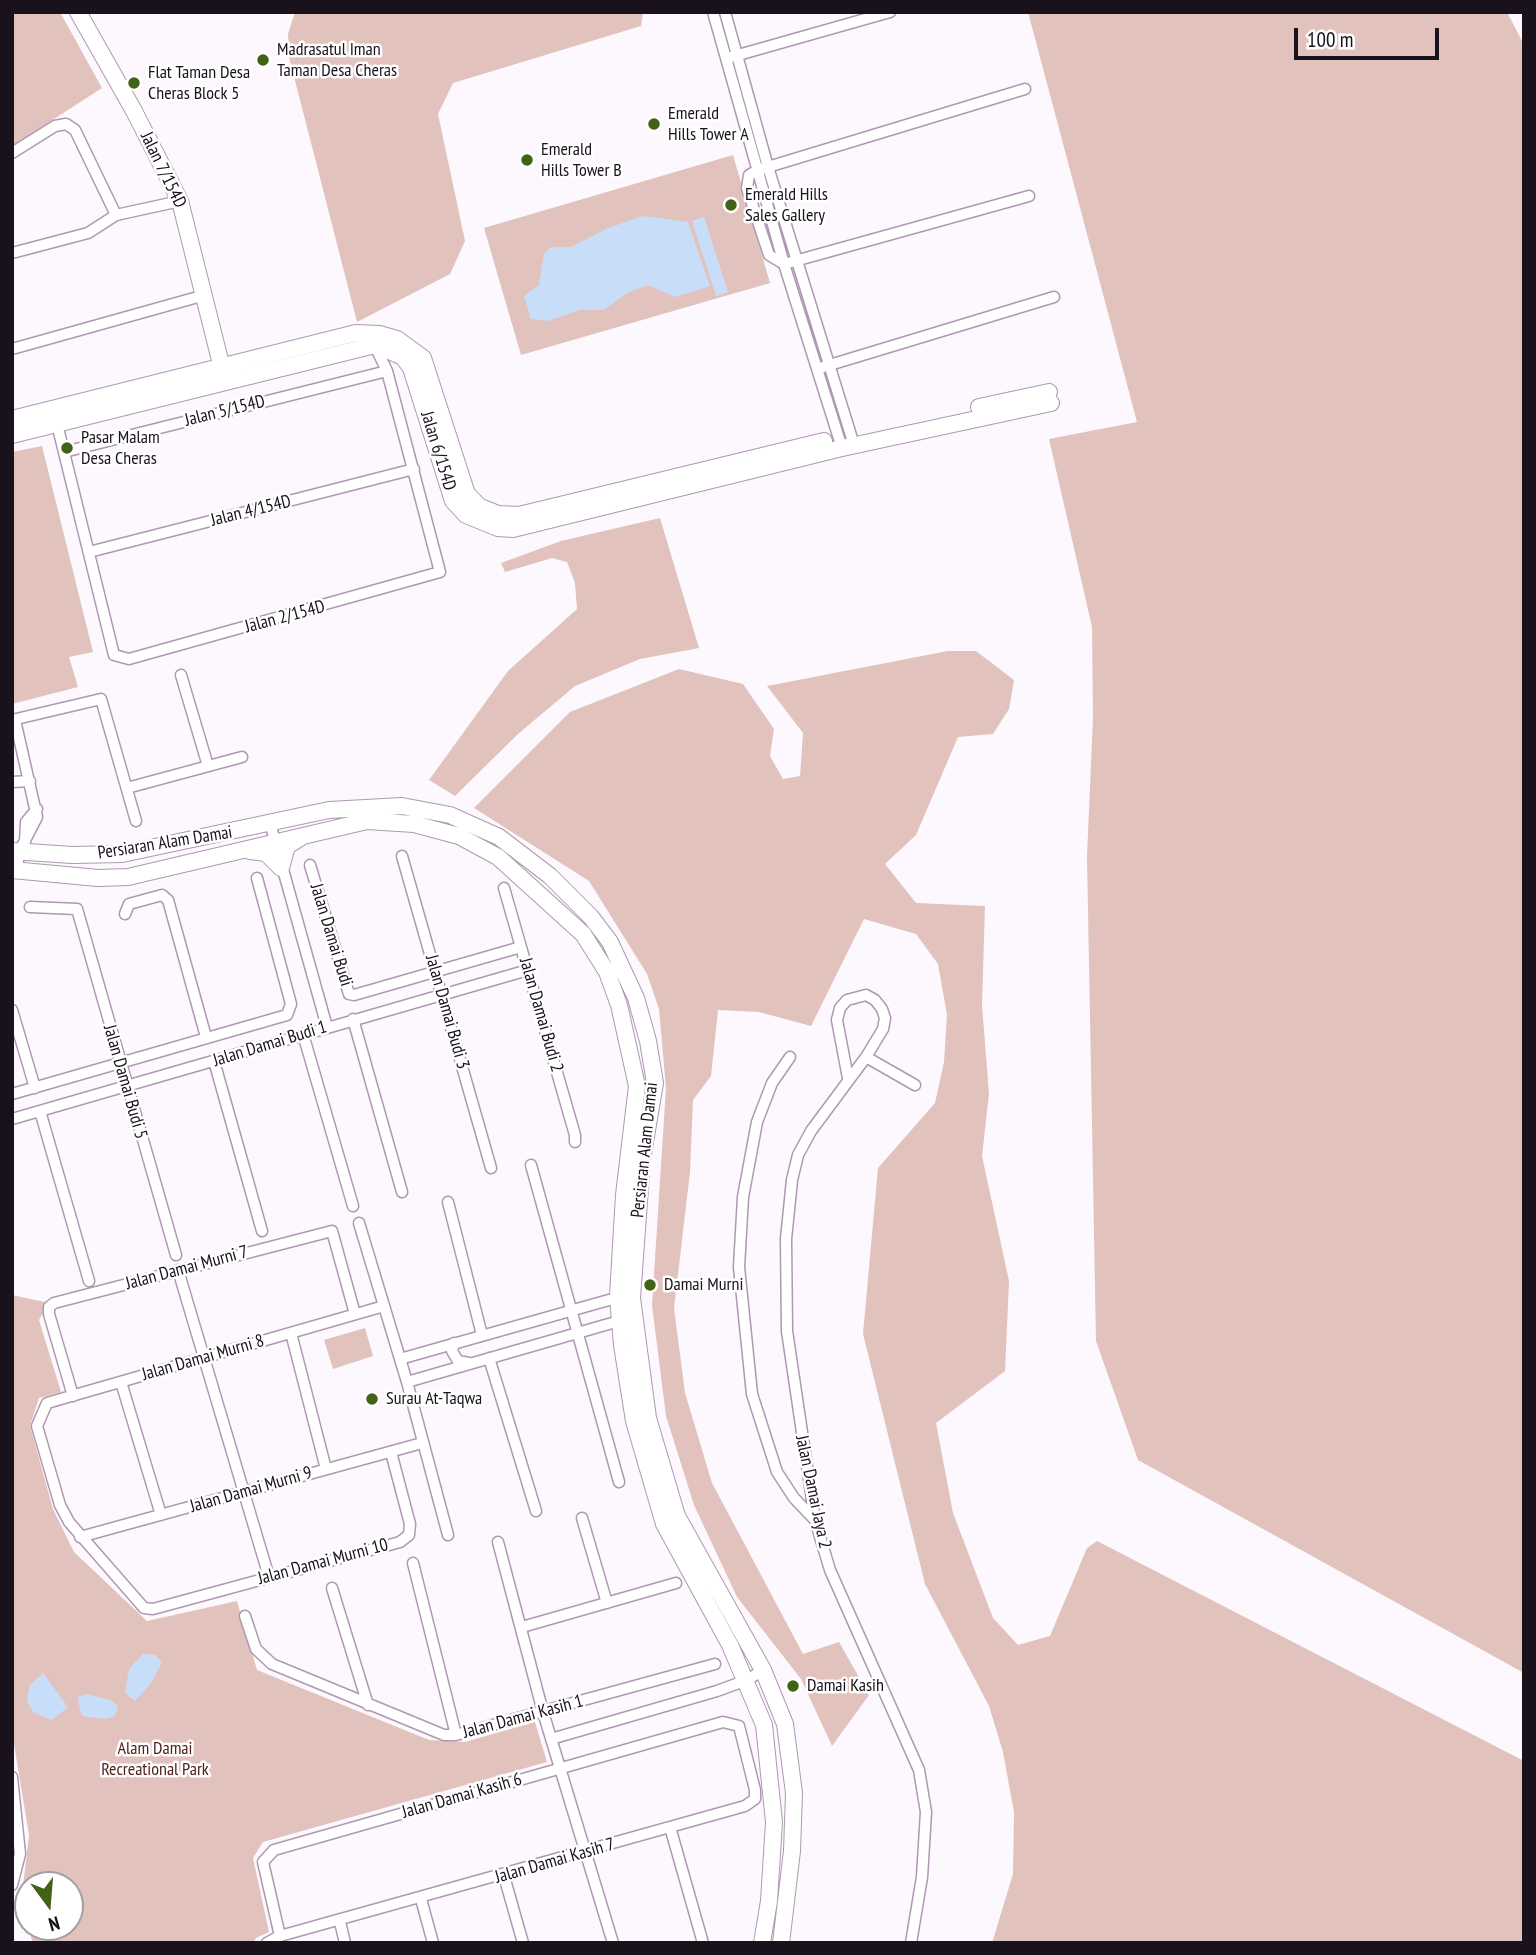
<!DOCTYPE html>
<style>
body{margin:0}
#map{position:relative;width:1536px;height:1955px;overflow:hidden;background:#fcf8fd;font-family:"PT Sans Narrow",sans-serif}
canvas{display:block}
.frame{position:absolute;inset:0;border:14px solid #19111b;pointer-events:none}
.north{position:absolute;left:14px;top:1871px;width:70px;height:70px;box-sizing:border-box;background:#fff;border:2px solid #a3a0a4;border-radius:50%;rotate:164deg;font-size:19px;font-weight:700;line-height:28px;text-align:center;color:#19111b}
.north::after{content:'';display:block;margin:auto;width:24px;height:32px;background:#426218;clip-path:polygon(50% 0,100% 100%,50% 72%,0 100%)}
.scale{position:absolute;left:1294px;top:28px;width:145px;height:32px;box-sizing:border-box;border:4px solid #19111b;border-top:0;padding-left:9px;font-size:21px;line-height:24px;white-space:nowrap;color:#19111b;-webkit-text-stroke:5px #fff;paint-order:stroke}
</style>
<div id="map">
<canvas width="1536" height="1955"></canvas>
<div class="frame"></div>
<div class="north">N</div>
<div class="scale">100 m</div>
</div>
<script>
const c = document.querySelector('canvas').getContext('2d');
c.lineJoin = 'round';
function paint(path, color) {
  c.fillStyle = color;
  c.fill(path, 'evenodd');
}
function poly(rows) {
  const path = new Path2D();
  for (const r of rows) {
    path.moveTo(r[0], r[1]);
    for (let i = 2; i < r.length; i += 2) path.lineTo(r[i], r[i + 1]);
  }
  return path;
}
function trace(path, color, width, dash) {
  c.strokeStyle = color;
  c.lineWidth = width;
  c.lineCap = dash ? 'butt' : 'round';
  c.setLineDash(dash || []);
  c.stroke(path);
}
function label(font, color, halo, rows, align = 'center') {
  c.font = font + ' "PT Sans Narrow",sans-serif';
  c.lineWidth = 5;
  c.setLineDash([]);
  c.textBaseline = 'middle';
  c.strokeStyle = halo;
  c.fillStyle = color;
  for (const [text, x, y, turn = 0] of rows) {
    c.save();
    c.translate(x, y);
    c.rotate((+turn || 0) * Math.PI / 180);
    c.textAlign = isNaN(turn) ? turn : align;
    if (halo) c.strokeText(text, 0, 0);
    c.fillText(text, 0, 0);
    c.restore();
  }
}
paint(poly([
 [12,12,60,12,102,88,12,146],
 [295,12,643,12,641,26,453,83,438,114,465,241,450,274,357,322,289,57,288,34],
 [1028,12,1507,12,1524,45,1524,1673,1138,1460,1096,1341,1087,856,1093,718,1092,627,1049,439,1137,422],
 [733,155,770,283,521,355,484,228],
 [42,446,93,652,69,657,78,687,12,704,12,452],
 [660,518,699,648,640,659,575,686,518,734,455,796,429,780,508,671,577,609,575,583,567,562,552,558,505,572,501,563,561,541],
 [948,651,976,651,1014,680,1009,709,993,734,958,737,916,835,885,864,916,903,985,906,982,1005,989,1094,982,1156,1009,1281,1005,1371,936,1423,953,1513,993,1618,1018,1645,1050,1636,1087,1548,1097,1541,1524,1761,1524,1943,992,1943,1013,1874,1014,1812,1003,1752,989,1706,925,1584,863,1334,878,1168,935,1103,944,1062,947,1015,938,964,916,934,864,919,811,1026,759,1012,718,1010,711,1076,693,1100,690,1172,674,1308,685,1393,712,1483,803,1654,839,1642,869,1695,832,1746,801,1679,737,1597,694,1505,666,1416,652,1305,666,1088,659,1009,647,974,589,881,474,808,570,712,679,669,743,684,774,729,770,756,783,779,800,776,803,733,767,686],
 [12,1295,49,1303,39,1320,61,1392,39,1398,30,1426,53,1509,74,1552,147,1621,237,1601,257,1670,429,1740,465,1742,535,1722,547,1762,263,1842,253,1858,269,1932,256,1938,253,1943,33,1943,28,1927,70,1927,70,1885,28,1885,28,1926,21,1904,29,1835,12,1732],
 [365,1328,373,1356,333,1369,324,1340]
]), '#e1c2bd');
paint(poly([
 [643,216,688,222,710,286,675,297,648,285,627,293,604,310,580,310,548,321,531,319,524,296,539,285,544,254,551,247,571,247,608,228],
 [704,217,728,292,716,296,692,221],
 [143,1654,155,1655,162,1662,151,1683,135,1701,125,1693,129,1669],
 [43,1673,68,1707,52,1720,34,1713,27,1701,30,1685],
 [87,1694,110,1700,118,1706,115,1716,104,1719,82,1716,77,1697]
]), '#c8def8');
const street = poly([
 [713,12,784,264,842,448],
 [725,12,768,167,854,445],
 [731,57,890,12],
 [1025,89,758,170,749,175,747,188,769,255,784,264,1029,196],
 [12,153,55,126,66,124,75,130,116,215],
 [12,253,88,233,116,215,180,201],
 [12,349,205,295],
 [823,367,1054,297],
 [57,424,114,655,129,659,440,572,387,371,374,344],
 [64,452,387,371],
 [89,552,414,469],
 [181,675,208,766],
 [12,720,101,699,136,821],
 [15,720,37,817,19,852,17,871],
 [12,782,30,781],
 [127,788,242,757],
 [270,823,327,1027],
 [25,842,26,822,37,809],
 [402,856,491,1168],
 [310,865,349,994,354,995,521,947],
 [504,888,575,1135,575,1142],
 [30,907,77,909,176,1255],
 [125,914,129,904,162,895,168,900,206,1037],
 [12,1010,35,1088],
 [353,1019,402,1192],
 [303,1034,353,1206],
 [790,1057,772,1083,757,1122,743,1197,739,1267,752,1394,777,1472,794,1498,815,1520],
 [866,1057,915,1085],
 [214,1061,262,1231],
 [848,1078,837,1020,840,1008,847,1000,866,995,875,1000,882,1009,885,1018,883,1029,866,1057,811,1131,798,1155,792,1180,786,1239,787,1331,815,1520,830,1570,919,1770,926,1812,922,1877,911,1943],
 [12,1094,287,1015,291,1004,257,878],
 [40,1111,89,1281],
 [12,1119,528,970],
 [531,1165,619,1482],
 [448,1202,482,1335],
 [359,1223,407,1382,448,1535],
 [178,1270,269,1577],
 [384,1306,47,1403,37,1426,60,1505,69,1522,144,1608,153,1609,400,1542,409,1535,410,1524,391,1452],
 [291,1333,326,1469],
 [454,1343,452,1351,458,1361,469,1363],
 [489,1358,536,1511],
 [400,1359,623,1296],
 [121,1382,161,1515],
 [407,1382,626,1319],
 [73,1396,49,1314,49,1307,54,1303,332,1231,355,1314],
 [582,1518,607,1603],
 [80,1537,422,1443],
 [498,1542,543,1712,613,1943],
 [413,1563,456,1735],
 [332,1588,368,1705],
 [245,1616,256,1649,272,1664,444,1735,456,1735,715,1664],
 [522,1627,676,1583],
 [551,1739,717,1691,747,1680,763,1670],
 [12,1777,20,1854,12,1885],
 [670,1827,703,1943],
 [504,1876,523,1943],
 [421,1899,433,1943],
 [340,1922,345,1943],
 [267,1943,280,1936,745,1806,755,1799,755,1790,739,1726,723,1722,274,1850,263,1862,280,1936]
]);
const secondary = poly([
 [78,12,134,111,180,201,224,376],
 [979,407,1049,392],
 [12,419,356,333,379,334,397,339,423,358,467,494,480,507,498,514,519,515,824,441],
 [12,435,375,345,403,357,411,368,453,501,466,515,498,528,513,529,842,448,1051,403],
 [12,851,72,855,122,854,329,810,402,806,450,815,499,837,550,876,591,917,610,942,636,998,648,1041,655,1083,642,1160,632,1298,648,1418,677,1516,763,1670,785,1724,794,1793,792,1851,781,1943],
 [250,851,266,853,281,868,287,846,300,838],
 [12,870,98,878,128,877,367,821,414,824,459,836,498,857,583,934,607,972,619,1005,637,1086,624,1195,618,1296,622,1345,634,1421,664,1524,730,1645,764,1725,774,1822,769,1901,762,1943]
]);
trace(street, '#ae98b2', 13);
trace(secondary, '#ae98b2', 18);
trace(street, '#fff', 10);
trace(secondary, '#fff', 16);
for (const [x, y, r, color] of [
 [263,60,7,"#426218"],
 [134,83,7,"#426218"],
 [654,124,7,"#426218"],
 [527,160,7,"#426218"],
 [731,205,7,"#426218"],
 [67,448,7,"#426218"],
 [650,1285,7,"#426218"],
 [372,1399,7,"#426218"],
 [793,1686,7,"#426218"]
]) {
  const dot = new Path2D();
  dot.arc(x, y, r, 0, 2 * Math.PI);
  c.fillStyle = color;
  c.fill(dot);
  trace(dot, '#fff', 2.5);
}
label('18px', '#19111b', '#fff', [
 ["Madrasatul Iman",277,50],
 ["Taman Desa Cheras",277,71],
 ["Flat Taman Desa",148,73],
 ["Cheras Block 5",148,94],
 ["Emerald",668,114],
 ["Hills Tower A",668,135],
 ["Emerald",541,150],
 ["Hills Tower B",541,171],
 ["Emerald Hills",745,195],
 ["Sales Gallery",745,216],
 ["Pasar Malam",81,438],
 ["Desa Cheras",81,459],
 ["Damai Murni",664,1285],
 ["Surau At-Taqwa",386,1399],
 ["Damai Kasih",807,1686]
], 'left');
label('18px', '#19111b', '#fff', [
 ["Jalan 7/154D",163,170,64],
 ["Jalan 5/154D",225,411,-14],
 ["Jalan 6/154D",438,451,73],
 ["Jalan 4/154D",251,511,-14],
 ["Jalan 2/154D",285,617,-15],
 ["Persiaran Alam Damai",165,843,-9],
 ["Jalan Damai Budi",331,935,73],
 ["Jalan Damai Budi 3",447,1012,74],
 ["Jalan Damai Budi 2",541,1015,74],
 ["Jalan Damai Budi 1",270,1044,-17],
 ["Jalan Damai Budi 5",125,1082,74],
 ["Persiaran Alam Damai",645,1150,-84],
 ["Jalan Damai Murni 7",187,1268,-15],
 ["Jalan Damai Murni 8",203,1358,-16],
 ["Jalan Damai Murni 9",251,1490,-16],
 ["Jalan Damai Jaya 2",813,1492,78],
 ["Jalan Damai Murni 10",323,1562,-15],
 ["Jalan Damai Kasih 1",523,1717,-15],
 ["Jalan Damai Kasih 6",462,1796,-16],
 ["Jalan Damai Kasih 7",555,1861,-16]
]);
label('18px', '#51221c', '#fff', [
 ["Alam Damai",155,1749],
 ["Recreational Park",155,1770]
]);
</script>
